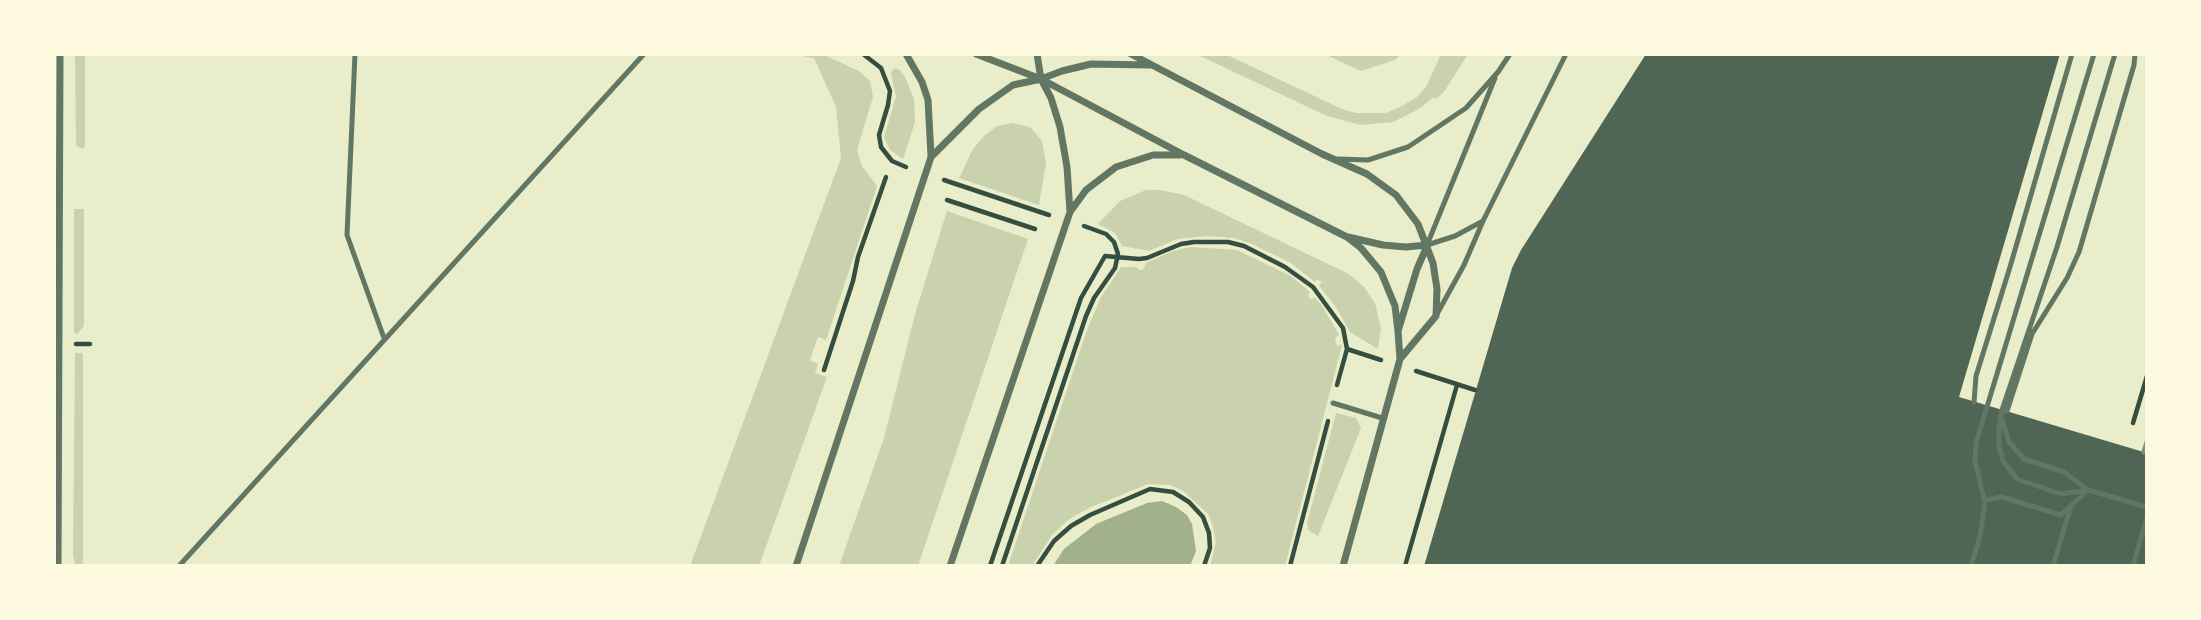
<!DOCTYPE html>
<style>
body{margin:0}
#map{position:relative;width:2201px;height:620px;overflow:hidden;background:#e9edc9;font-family:"Golos Text",sans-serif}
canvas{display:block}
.frame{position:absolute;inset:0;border:56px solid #fefae0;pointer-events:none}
</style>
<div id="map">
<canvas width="2201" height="620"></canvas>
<div class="frame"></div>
</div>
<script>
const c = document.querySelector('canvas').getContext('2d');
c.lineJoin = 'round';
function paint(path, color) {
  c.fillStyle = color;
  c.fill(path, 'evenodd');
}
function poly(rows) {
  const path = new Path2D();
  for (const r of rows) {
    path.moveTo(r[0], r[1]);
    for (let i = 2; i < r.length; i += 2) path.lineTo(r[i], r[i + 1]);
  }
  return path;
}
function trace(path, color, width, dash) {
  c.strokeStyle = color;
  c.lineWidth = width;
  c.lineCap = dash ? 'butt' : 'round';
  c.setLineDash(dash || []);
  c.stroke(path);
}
paint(poly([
 [75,54,85,54,85,146,83,149,76,146],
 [790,54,822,54,859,71,870,81,873,97,857,150,862,166,877,186,826,340,818,337,810,360,818,364,815,373,827,377,759,566,690,566,841,158,836,107,814,58],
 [1196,54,1225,54,1342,109,1356,113,1386,113,1402,106,1417,97,1426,87,1441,54,1468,54,1444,92,1436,99,1434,97,1419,109,1393,122,1361,125,1327,116],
 [1324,54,1401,54,1395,60,1361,71],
 [894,68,900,70,905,77,914,99,915,122,903,159,890,150,884,137,896,97,891,73],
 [1012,123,1030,127,1042,141,1046,163,1039,205,959,178,973,149,984,136,997,126],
 [1146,190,1161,190,1184,195,1349,274,1364,287,1375,303,1381,328,1378,349,1350,332,1336,307,1319,286,1322,282,1316,279,1315,282,1291,263,1252,244,1234,238,1208,236,1177,239,1149,251,1122,246,1115,233,1098,224,1120,201],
 [74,209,84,209,84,326,77,334,74,333],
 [947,211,1028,239,918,566,839,566,884,438,915,314],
 [1191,247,1237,250,1291,276,1310,292,1308,296,1310,299,1315,298,1321,304,1339,335,1335,338,1337,346,1342,345,1285,566,1210,566,1216,542,1212,523,1208,514,1182,490,1170,485,1148,484,1089,508,1068,520,1052,535,1032,566,1008,566,1087,330,1101,297,1121,267,1137,267,1139,270,1143,270,1146,263,1173,251],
 [75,353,82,353,83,357,83,566,76,566,73,556],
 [1336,413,1356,418,1361,428,1318,536,1308,530,1307,523]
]), '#cad2ad');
paint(poly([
 [1162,501,1176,507,1187,515,1192,524,1196,551,1190,566,1053,566,1064,549,1096,524,1147,503]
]), '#a3b18a');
paint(poly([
 [1646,54,2060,54,1959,397,2147,453,2147,566,1424,566,1512,268,1521,250]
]), '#4f6655');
trace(poly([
 [863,54,881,68,890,91,888,105,879,135,881,147,892,161,906,167],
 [944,180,1049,215],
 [947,200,1035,229],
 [76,344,90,344],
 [1347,349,1381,360],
 [824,370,853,281,858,257,886,177],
 [1416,371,1475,390],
 [2133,423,2147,376],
 [990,566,1081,298,1105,256,1139,259,1147,258,1181,244,1194,242,1228,242,1244,246,1285,267,1313,287,1343,328,1347,349,1337,385],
 [1002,566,1086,316,1094,298,1115,268,1118,254,1114,242,1106,234,1084,226],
 [1037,566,1054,541,1071,526,1090,515,1150,489,1173,492,1189,502,1203,517,1209,533,1210,548,1204,566],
 [1290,566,1328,421],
 [1405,566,1457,385]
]), '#344e41', 4.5);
trace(poly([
 [355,54,347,235,384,338],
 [1338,159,1368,160,1408,147,1466,108,1498,72,1510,54],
 [1427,245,1495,78],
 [1427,245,1455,236,1483,221],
 [1437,314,1464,265,1483,221,1566,54],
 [1974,402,1976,376,2010,267,2072,54],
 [1333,403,1382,418],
 [2007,411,2032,334,2067,278,2079,252,2134,65,2135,54],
 [2002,420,2009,442,2024,459,2064,472,2088,490,2147,507],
 [2088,490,2061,494,2017,479,2003,461,1999,447,1999,428,2002,410,2057,247,2115,54],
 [1985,500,2002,497,2061,515,2088,490],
 [179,566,644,54],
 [1971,566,1980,536,1985,503,1975,461,1976,443,2094,54],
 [2053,566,2070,509],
 [2133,566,2147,517]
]), '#617663', 5);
trace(poly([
 [906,54,922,82,928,100,931,156],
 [976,54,1041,79,1184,155,1347,237,1361,248,1381,272,1395,306,1398,331],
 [1131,54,1322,154,1367,174,1396,195,1418,224,1433,263,1437,289,1436,316,1400,359],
 [1070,212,1086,190,1116,167,1153,155,1180,155],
 [1348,237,1383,245,1406,247,1427,245],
 [58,566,60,54],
 [796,566,931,157,979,109,1013,85,1041,79,1062,71,1091,64,1150,65],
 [950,566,1070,212,1067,167,1060,127,1051,98,1041,79,1037,54],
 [1343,566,1400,359,1398,331,1417,269,1427,246]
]), '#617663', 7);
trace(poly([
 [2144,452,2147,442]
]), '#7c8e77', 5);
</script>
